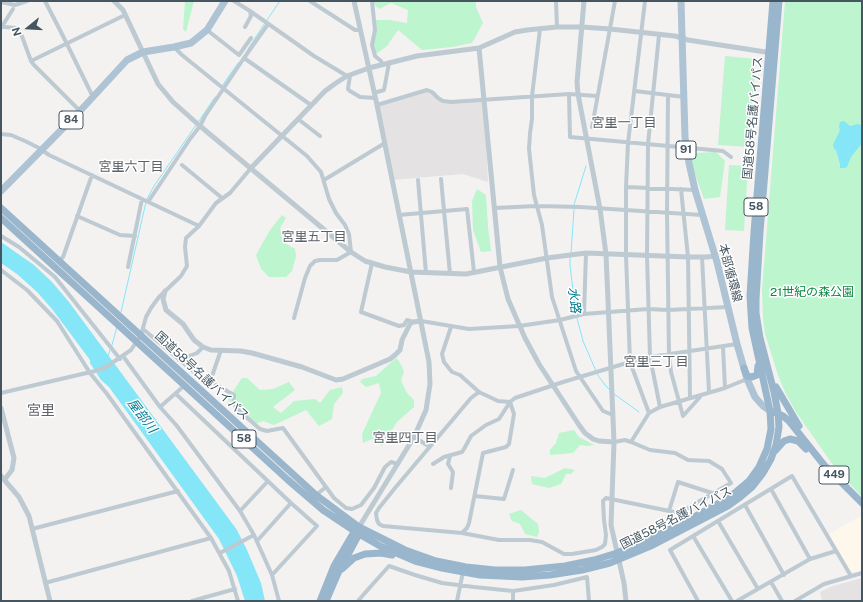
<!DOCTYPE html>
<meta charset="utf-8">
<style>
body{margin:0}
#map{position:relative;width:863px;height:602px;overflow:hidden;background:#f4f1f1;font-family:"Public Sans",sans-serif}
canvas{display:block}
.frame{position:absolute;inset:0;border:2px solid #465661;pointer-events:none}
.north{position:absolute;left:8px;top:8px;width:40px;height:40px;-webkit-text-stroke:3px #fff;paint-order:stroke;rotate:252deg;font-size:11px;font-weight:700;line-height:16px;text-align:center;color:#465661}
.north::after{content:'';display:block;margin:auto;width:14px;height:18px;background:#465661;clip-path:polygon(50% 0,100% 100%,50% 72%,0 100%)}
</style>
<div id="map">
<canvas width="863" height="602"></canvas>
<div class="frame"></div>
<div class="north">N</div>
</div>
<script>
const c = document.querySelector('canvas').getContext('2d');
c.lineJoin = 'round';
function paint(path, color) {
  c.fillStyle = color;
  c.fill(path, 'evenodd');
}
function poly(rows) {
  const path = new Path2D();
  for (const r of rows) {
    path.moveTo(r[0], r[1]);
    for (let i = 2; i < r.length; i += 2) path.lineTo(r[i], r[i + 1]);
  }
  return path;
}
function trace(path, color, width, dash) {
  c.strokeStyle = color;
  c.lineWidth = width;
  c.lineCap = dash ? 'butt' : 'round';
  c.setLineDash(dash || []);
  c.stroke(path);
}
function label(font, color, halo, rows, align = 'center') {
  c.font = font + ' "Public Sans","Noto Sans JP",sans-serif';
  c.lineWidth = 3;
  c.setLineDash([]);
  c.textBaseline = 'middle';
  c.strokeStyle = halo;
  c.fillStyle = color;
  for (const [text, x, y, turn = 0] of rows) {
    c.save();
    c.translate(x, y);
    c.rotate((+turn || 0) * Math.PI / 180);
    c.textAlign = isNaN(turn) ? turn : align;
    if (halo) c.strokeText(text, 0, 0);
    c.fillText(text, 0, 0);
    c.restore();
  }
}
paint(poly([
 [862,515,862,570,853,572,850,571,829,534]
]), '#fef7eb');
paint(poly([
 [427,90,443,101,484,99,488,182,463,174,392,180,377,105],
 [862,578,862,601,822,601,820,592,830,587]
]), '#e5e2e3');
paint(poly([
 [185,1,194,1,186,32,183,29],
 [374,1,476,1,476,7,483,23,472,43,452,47,422,50,398,30,387,46,375,55,373,49,376,20,390,20,407,23,408,10,391,3,379,9,373,3],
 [785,1,862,1,862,497,833,465,796,412,786,394,779,378,765,334,763,319,762,290],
 [725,56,756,59,749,147,718,145],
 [716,152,725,161,720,197,704,199,691,163,695,153],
 [729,165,748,166,744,231,725,230],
 [477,189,486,195,488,227,491,251,481,252,473,230,472,201],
 [282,215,286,218,280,228,283,242,295,249,296,256,292,271,286,277,269,277,261,269,256,255,270,230],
 [396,358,399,361,404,371,401,381,407,393,414,400,414,407,397,422,382,446,372,439,363,443,362,434,381,393,379,383,366,387,360,382,362,379,376,376],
 [242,378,247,378,260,390,273,389,289,382,295,390,273,407,281,413,294,401,315,399,320,403,330,390,342,387,343,393,334,404,332,419,319,426,306,410,274,425,263,421,253,425,239,414,228,399],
 [574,430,579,437,594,445,588,446,580,445,573,453,550,455,550,450,556,443,559,433],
 [565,468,575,470,571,474,566,474,561,484,549,488,532,484,531,476,545,478],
 [521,510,538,524,539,532,537,537,525,534,520,524,512,521,509,514]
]), '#bcf5ce');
paint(poly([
 [844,121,850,126,858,124,861,125,862,127,862,143,851,157,847,167,844,168,840,168,840,164,836,150,834,149,833,145,840,130,839,126,840,122],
 [1,242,34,265,52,282,69,302,237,530,247,550,261,583,265,601,245,601,237,576,219,539,109,387,101,380,90,363,90,360,52,309,37,292,17,274,1,263]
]), '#84e6f7');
trace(poly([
 [267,20,280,1],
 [248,49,265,23],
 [222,86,238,63],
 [199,121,215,97],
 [147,199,154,186,196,125],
 [574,205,586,166],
 [571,253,574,209],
 [570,256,570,265,576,315],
 [121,312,146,202],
 [577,318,583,341,596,371],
 [112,345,117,327],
 [108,356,110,350],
 [597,374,605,385,610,390],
 [614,394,639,412]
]), '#84e6f7', 1);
trace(poly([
 [45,1,63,36,93,97],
 [234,1,250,11,251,16,245,27],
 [310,1,355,30,360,30],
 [372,1,375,30,372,45,375,56,381,61,382,64],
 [556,1,557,27],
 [645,1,628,143,626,187,626,256,630,362,649,413],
 [1,2,15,5,27,1],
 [250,11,314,56,347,76],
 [268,24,244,58,311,105],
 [1,26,5,27,16,28,20,31,31,61,34,65,80,111],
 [1,28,13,9],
 [540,29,532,96,532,119,530,133,529,149,534,195,542,225,552,297,576,371,603,411,613,415],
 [207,30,239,55,251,38],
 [659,35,648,144,647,256,650,357,660,407],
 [174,47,182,55,307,156,321,172,329,199,336,213,345,225,349,234,351,252,337,260,320,260,315,261,310,266,305,278,294,318],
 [31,61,125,15],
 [350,75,348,89,350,91,360,97,375,98],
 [635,91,684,97],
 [374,93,384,90,389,63],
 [569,94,570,137,723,151,731,157],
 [668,95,667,213,669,355,671,372,683,416,700,397,700,395],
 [377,105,427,90,432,92,438,98,443,101,451,102,569,94,597,96],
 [298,119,320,136],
 [592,127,615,1],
 [1,134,11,135,25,141,39,148,49,155,199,226],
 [182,165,222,198],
 [441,179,450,274],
 [324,180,385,143],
 [418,180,426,273],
 [626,187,695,190],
 [681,189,688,257,690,398],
 [148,202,190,139,200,126,205,116,244,58],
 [494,208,537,206,580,207,702,215],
 [399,215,467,209,474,272],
 [77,216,120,235,135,236],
 [1,236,19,247,55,277,120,359],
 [702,257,709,392],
 [60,260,63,257,92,175],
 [372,263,361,312,399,326,404,325,407,320,413,322],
 [128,267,142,199],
 [1,270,27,290,57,321,90,373,107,394,211,538,229,571,238,601],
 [584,314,586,253],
 [421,321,469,329,519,326,560,320,584,314,648,309,668,310,728,307],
 [451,327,442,354,444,362,452,372,460,375,479,392],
 [143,329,194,372,234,395,234,403,237,409,260,429,267,431,283,428,334,498,346,508,352,509,361,505,374,488,385,467,391,462,398,464],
 [723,347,725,388],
 [123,356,160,407,177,426,240,511,254,535,272,575,279,601],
 [179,360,197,353,203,347],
 [210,382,221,350],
 [1,393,95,371,106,367,131,350,141,335,146,317,151,308,159,297,181,276,187,266,185,247,186,238,199,226,216,203,230,193,251,168],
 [176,394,291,503,317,526,272,575],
 [160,407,185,385],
 [414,437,430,447],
 [614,442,625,440,631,442,649,413,660,407,725,388,747,379],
 [631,442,650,450,675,453,688,460,709,461,722,469,731,483,679,513,606,498,603,501,604,520,606,535,605,544,602,547,596,550,572,554,564,554,542,542,530,540,499,540,462,533,383,526,379,524,377,520,376,513,379,508,395,488,471,398,479,392,498,401,510,402,515,398,563,382,630,362,650,357,737,344],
 [450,456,448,464,453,472,451,488],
 [433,464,444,457,462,452,464,449,471,436,486,425,499,419,510,402],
 [771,489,810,559],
 [316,495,326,487],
 [475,496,504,499,513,470],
 [745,505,784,575],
 [240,511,268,481],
 [669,511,678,482,712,493],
 [718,521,758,589],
 [32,529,178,491],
 [462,533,467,528,469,523,483,453,506,447,509,444,514,414,510,402],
 [693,536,732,601],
 [257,541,291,503],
 [220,553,254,535],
 [771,582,782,601],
 [45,583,211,538],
 [513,591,513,601],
 [192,601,235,589],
 [358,601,364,594,389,566,415,575,442,583,474,587,513,591,554,585,587,577,589,601],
 [457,601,463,572],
 [698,601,670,550,792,476,851,576],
 [737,601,810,559,836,551],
 [795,601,824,584,862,573]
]), '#bdcad2', 4);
trace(poly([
 [114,1,123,10,158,84,173,102,200,126,351,252,365,261,385,267,411,272,466,274,547,258,586,253,688,257,707,257,715,256],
 [354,1,377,105,429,362,430,384,426,410,414,437,359,527],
 [584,1,577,82,578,94,600,209,606,254,614,442,611,525,624,583,626,601],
 [479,48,500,267,508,299,525,338,539,364,579,425,585,433,593,439,599,441,614,442],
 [251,168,325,91,336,83,347,76,369,68,417,56,479,48,515,32,527,30,557,27,582,27,610,29,675,36,688,40,772,53],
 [165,291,163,299,166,310,183,324,194,340,203,347,211,350,241,351,252,353,302,367,336,380,343,379,390,359,395,355,400,350,402,340,410,324,413,322,421,321],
 [1,408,14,458,12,470,5,479],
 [1,476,19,497,29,516,50,601]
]), '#bdcad2', 5);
trace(poly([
 [681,1,685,137,689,163,695,190,717,262,737,344,747,379,755,397,763,406,770,411],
 [1,191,80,111,127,60,143,52,174,47,191,43,207,30,225,1]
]), '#aec3d3', 7);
trace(poly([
 [1,208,316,495,359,527,405,550,436,561,466,567,495,570,525,570,565,566,594,560,617,553,654,537,692,518,730,497,749,481,759,467,767,449,771,429,770,411,752,328,750,296,754,232,773,1],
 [1,218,288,480,323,510,359,534,380,546,415,561,442,568,480,575,522,577,550,575,582,570,610,563,653,545,728,506,739,498,752,487,763,473,771,459,776,445,779,427,778,413,774,392,760,338,756,313,756,299,760,232,779,1],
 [744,368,747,376,752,377,757,375,758,366],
 [776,387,799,426],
 [774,412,783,416,789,421,824,465,862,503],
 [775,451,784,441,790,439,798,441,806,449],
 [342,569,354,558,365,554,381,553,392,555],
 [320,601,334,566,354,532,357,528],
 [326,601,338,573,359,534,359,531]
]), '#99b6cc', 7);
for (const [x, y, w] of [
 [71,120,24],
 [686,150,20],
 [756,207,24],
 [244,439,24],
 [834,475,30]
]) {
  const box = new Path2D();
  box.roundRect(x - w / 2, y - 9, w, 18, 3);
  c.fillStyle = '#fff';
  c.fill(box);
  trace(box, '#465661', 1);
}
label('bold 11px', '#465661', null, [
 ["84",71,120],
 ["91",686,150],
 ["58",756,207],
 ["58",244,439],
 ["449",834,475]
]);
label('12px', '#465661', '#fff', [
 ["国道58号名護バイパス",753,118,-85],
 ["本部循環線",730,273,75],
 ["国道58号名護バイパス",202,376,43],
 ["国道58号名護バイパス",676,518,-27]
]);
label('12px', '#0c8842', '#fff', [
 ["21世紀の森公園",812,292]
]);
label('13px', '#5d6267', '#fff', [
 ["宮里一丁目",624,123],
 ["宮里六丁目",131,167],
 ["宮里五丁目",314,237],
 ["宮里三丁目",656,362],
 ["宮里四丁目",405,438]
]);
label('italic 13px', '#047c90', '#fff', [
 ["水路",574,300,83],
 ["屋部川",142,416,53]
]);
label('14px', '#5d6267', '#fff', [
 ["宮里",41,411]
]);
</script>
